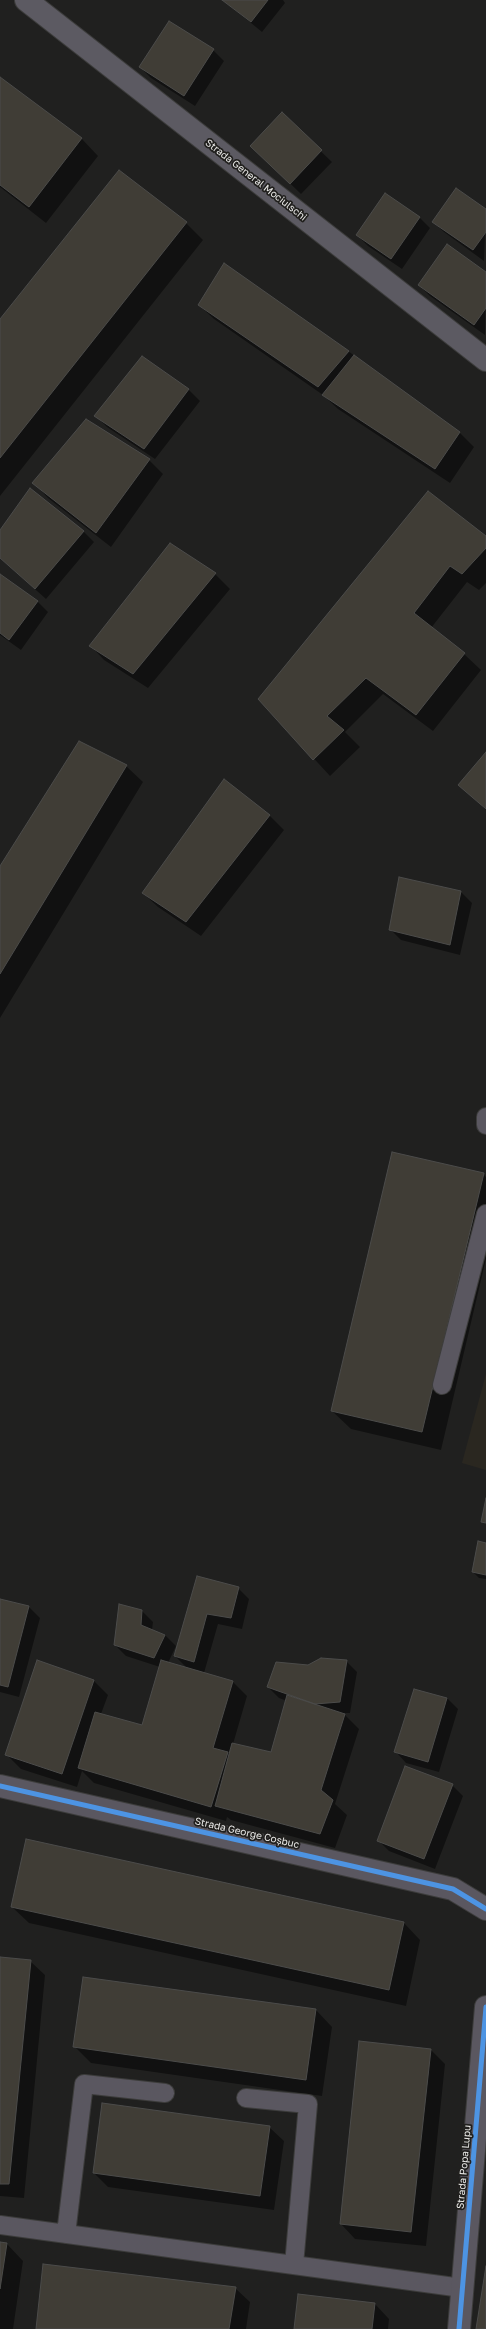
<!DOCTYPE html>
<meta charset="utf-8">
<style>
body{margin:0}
canvas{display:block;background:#20201f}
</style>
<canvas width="486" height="2329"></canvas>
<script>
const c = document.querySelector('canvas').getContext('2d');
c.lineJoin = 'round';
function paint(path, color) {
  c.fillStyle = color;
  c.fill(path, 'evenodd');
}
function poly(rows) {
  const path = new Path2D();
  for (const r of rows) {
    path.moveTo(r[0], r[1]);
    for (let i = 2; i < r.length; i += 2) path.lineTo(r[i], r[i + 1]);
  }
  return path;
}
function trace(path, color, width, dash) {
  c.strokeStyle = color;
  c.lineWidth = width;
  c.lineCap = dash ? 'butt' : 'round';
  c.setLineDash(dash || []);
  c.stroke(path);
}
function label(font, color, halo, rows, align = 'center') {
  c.font = font + ' "Golos Text",sans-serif';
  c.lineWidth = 3.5;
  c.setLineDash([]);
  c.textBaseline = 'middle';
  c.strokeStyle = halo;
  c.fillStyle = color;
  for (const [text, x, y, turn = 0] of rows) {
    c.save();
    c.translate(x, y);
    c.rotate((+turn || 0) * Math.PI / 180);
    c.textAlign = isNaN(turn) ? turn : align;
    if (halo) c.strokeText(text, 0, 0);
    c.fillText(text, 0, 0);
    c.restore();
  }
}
paint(poly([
 [486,1374,486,1470,462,1463]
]), '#2a2720');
paint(poly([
 [223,0,283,0,285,3,262,32],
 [213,50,224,61,195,106,151,78,140,67],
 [0,78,82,139,98,156,46,223,0,187],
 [282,114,332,162,301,194,263,157],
 [486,210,484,261,444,232,433,222],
 [419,217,430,228,402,269,368,246,357,235],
 [186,223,203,240,0,496,0,321],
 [486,273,485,335,430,296,419,285],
 [199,305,348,351,459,432,474,447,450,483,338,409,323,395,214,319],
 [143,357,189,390,200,401,155,459,107,427,96,416],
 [149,460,163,474,111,547,48,498,34,483],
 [83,531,94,542,46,599,0,558,0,532],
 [486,537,486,583,479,590,467,582,431,628,464,654,481,670,433,731,383,694,345,732,360,747,330,776,259,699],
 [170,544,215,574,230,589,148,688,104,660,90,645],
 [0,575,37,601,48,612,21,650,0,635],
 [486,753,486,810,460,785],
 [126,766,143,782,0,1018,0,868],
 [224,780,270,816,284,830,201,936,158,907,143,893],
 [461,892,472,903,460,955,401,940,390,929],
 [483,1174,486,1177,486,1259,441,1450,351,1429,332,1411],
 [486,1544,486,1579,479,1578,473,1572],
 [197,1577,238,1588,249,1599,242,1629,218,1624,204,1673,233,1682,247,1696,233,1744,272,1753,287,1701,279,1698,268,1687,308,1666,346,1661,357,1672,350,1713,343,1713,359,1729,335,1804,347,1815,335,1848,231,1820,227,1817,226,1821,94,1783,82,1771,77,1787,21,1769,7,1755,93,1680,108,1695,101,1714,142,1726,160,1667,126,1656,115,1645,120,1605,142,1611,153,1622,152,1630,165,1635,176,1646,168,1663,187,1668,175,1656],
 [0,1600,29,1607,40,1618,19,1697,0,1692],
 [447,1698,458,1709,439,1772,406,1763,396,1752],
 [452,1785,463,1796,435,1869,389,1851,378,1840],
 [12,1907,404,1923,420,1940,406,2006,29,1923],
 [0,1958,30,1961,45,1975,24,2198,0,2196],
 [316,2010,332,2027,322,2096,91,2063,74,2046],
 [431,2050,445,2064,426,2246,355,2239,341,2224],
 [269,2127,284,2141,274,2210,108,2187,94,2173],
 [0,2243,7,2244,23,2261,13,2329,0,2329],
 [235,2288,250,2302,246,2329,38,2329],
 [375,2304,389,2319,388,2329,295,2329]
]), '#0007');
const building = poly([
 [222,0,268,0,251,22,222,0],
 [169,21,214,49,184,96,139,67,169,21],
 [0,77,82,138,29,207,0,185,0,77],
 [282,112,322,150,290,184,250,146,282,112],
 [119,170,187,222,0,458,0,319,119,170],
 [456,188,486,209,486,232,473,250,432,222,456,188],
 [385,193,420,217,391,259,356,235,385,193],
 [447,244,486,272,486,308,474,325,418,285,447,244],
 [224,263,349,351,318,387,198,305,224,263],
 [354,355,460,432,435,469,322,395,354,355],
 [142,356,189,389,144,449,94,416,142,356],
 [86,419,150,459,96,533,32,483,86,419],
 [30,488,84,531,35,589,0,558,0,530,30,488],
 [428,491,486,536,486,548,462,574,450,566,414,613,465,653,416,715,366,678,327,716,344,730,313,760,258,699,428,491],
 [170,543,216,573,133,674,89,646,170,543],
 [0,574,38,601,9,640,0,633,0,574],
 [79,741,127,765,0,974,0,866,79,741],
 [486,752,486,809,458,785,486,752],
 [224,779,270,815,186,922,142,893,224,779],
 [399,877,461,891,450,945,389,930,399,877],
 [392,1152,484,1173,422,1432,331,1411,392,1152],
 [486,1498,486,1523,481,1522,486,1498],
 [478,1541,486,1543,486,1575,472,1572,478,1541],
 [197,1576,239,1587,231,1618,207,1614,194,1662,174,1656,197,1576],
 [0,1599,29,1606,8,1687,0,1685,0,1599],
 [119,1604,142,1610,141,1625,165,1635,154,1658,114,1645,119,1604],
 [321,1658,347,1660,340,1702,315,1704,267,1687,276,1662,308,1665,321,1658],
 [37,1660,94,1680,62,1774,5,1755,37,1660],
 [161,1660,233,1681,213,1748,228,1752,211,1807,78,1768,95,1712,142,1725,161,1660],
 [414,1689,447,1698,428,1762,394,1752,414,1689],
 [287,1695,345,1714,321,1790,333,1800,320,1834,215,1806,232,1743,271,1752,287,1695],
 [405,1766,453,1784,424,1859,377,1841,405,1766],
 [26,1839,404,1922,389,1990,11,1907,26,1839],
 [0,1957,31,1960,9,2184,0,2184,0,1957],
 [83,1977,316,2009,306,2080,73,2047,83,1977],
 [359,2041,431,2049,411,2232,340,2224,359,2041],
 [102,2103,270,2126,260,2196,93,2173,102,2103],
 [0,2242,7,2243,0,2289,0,2242],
 [43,2264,236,2287,229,2329,36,2329,43,2264],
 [486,2266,486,2329,476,2329,486,2266],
 [298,2294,375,2303,372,2329,294,2329,298,2294]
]);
paint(building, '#403d36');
trace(building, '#4b4b4a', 1);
const service = poly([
 [486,1117,486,1125],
 [442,1385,486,1214],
 [246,2098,308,2104,294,2265],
 [0,2225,462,2288],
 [66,2234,84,2084,165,2093]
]);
const minor = poly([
 [0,1786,453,1889,486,1909],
 [459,2329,486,2007]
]);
const secondary = poly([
 [26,0,486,360]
]);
trace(service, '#3c3c3b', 20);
trace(minor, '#3c3c3b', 24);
trace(secondary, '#3c3c3b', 24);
trace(service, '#5a5760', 18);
trace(minor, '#5a5760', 22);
trace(secondary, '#5c5a62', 22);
trace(poly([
 [0,1786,453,1889,486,1909],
 [459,2329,486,2007]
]), '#4d94e3', 5);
label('10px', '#ebebe9', '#21201e', [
 ["Strada General Mociulschi",256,180,38],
 ["Strada George Coșbuc",247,1833,13],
 ["Strada Popa Lupu",464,2167,-85]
]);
</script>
